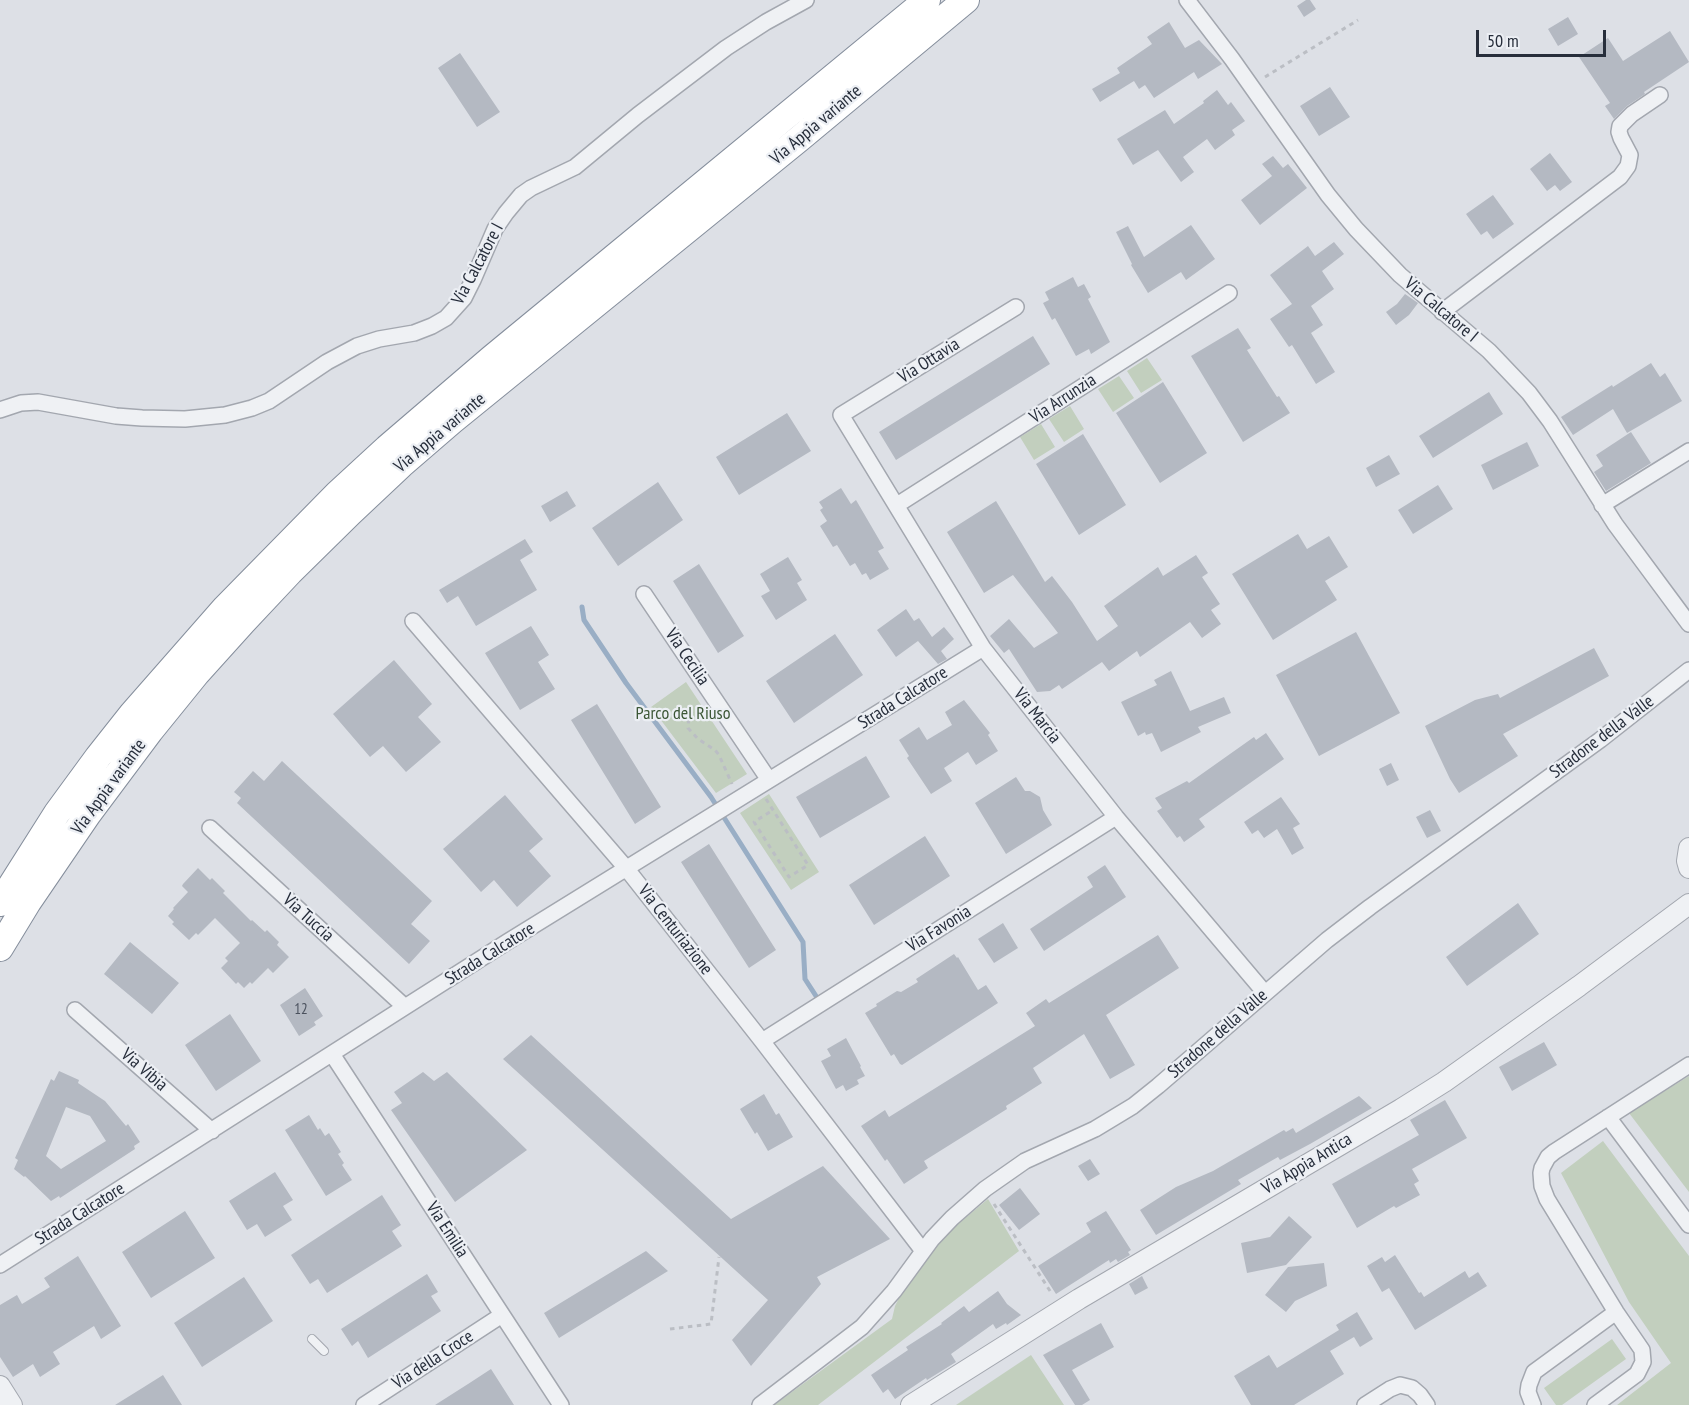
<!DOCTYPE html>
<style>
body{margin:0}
#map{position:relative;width:1689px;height:1405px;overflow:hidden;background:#dde0e6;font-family:"PT Sans Narrow",sans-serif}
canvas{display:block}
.scale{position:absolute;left:1476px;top:30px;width:130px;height:27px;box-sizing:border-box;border:3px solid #272e3b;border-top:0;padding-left:8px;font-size:18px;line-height:21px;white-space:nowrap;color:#272e3b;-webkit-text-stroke:4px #eceff4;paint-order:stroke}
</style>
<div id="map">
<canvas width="1689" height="1405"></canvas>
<div class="scale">50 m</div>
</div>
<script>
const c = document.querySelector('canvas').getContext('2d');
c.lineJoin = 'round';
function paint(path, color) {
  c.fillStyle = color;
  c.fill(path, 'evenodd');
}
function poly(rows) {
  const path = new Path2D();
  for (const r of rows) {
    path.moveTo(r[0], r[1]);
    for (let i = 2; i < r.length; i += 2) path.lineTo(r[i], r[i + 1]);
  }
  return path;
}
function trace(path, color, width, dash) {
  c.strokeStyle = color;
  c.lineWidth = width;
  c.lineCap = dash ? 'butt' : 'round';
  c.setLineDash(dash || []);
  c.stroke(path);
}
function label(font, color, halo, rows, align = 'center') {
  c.font = font + ' "PT Sans Narrow",sans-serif';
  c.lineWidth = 4.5;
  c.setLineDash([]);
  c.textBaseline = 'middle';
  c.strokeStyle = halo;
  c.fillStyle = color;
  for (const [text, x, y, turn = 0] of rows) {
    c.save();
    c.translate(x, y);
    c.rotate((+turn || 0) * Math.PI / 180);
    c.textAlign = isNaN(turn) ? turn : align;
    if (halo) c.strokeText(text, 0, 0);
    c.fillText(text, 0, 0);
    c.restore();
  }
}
paint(poly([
 [1147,358,1162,380,1141,393,1127,371],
 [1119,376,1134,398,1113,412,1098,389],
 [1070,406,1084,429,1064,442,1049,419],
 [1041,424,1055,447,1034,460,1020,437],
 [686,682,747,774,716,793,651,707],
 [769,794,819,872,791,890,740,813],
 [1689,1076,1689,1192,1629,1113],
 [1603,1141,1689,1256,1689,1405,1617,1405,1671,1363,1629,1302,1561,1173],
 [988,1199,1019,1251,818,1405,774,1405,892,1319,895,1306,900,1296,928,1255,946,1234],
 [1612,1339,1626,1359,1562,1405,1556,1405,1544,1388],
 [1031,1355,1064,1405,956,1405]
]), '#c2cfbe');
trace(poly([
 [582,607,584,620,626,683,711,797,803,942,805,979,816,996]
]), '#99aec5', 5);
paint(poly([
 [1306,0,1310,0,1316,9,1304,17,1297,6],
 [1568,17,1578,34,1558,46,1548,29],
 [1169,22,1185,48,1199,40,1222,64,1198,79,1194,72,1154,98,1145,85,1139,89,1134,81,1100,102,1092,89,1120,73,1117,68,1152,44,1147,37],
 [1670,31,1689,62,1644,92,1645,94,1627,106,1614,119,1605,106,1610,103,1579,57,1608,38,1623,61],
 [460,53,500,112,477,127,438,68],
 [1330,87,1350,117,1319,136,1300,106],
 [1217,90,1228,105,1231,102,1245,121,1232,130,1235,135,1215,150,1207,139,1183,157,1194,172,1181,182,1158,150,1133,165,1117,139,1165,110,1174,124,1204,103,1203,101],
 [1550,153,1572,182,1560,191,1555,185,1547,191,1530,169],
 [1273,156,1283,168,1288,164,1307,188,1260,225,1241,200,1272,176,1262,164],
 [1493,195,1514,224,1493,239,1487,231,1481,235,1466,214],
 [1191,225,1215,259,1186,280,1181,272,1148,293,1131,265,1132,264,1116,232,1128,226,1144,257],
 [1334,242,1344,254,1322,271,1334,289,1311,306,1323,325,1311,333,1335,372,1316,384,1292,345,1289,347,1270,319,1292,304,1270,275,1308,246,1315,256],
 [1073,277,1078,287,1084,284,1091,297,1088,299,1110,342,1091,354,1089,349,1076,356,1055,318,1052,320,1043,303,1049,300,1045,292],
 [1405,294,1418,303,1409,315,1396,325,1386,312,1397,304],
 [1238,328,1251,348,1247,350,1277,397,1279,396,1290,413,1243,442,1191,356],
 [1033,336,1050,364,896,460,879,432],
 [1651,363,1660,377,1665,373,1682,401,1627,433,1613,409,1573,435,1561,417,1612,385,1613,387],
 [1163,382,1207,453,1160,483,1116,413],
 [1489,392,1503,414,1433,458,1419,436],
 [787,413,811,451,739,495,716,457],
 [1631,432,1651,463,1606,491,1594,472,1603,466,1596,455],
 [1083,434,1126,505,1079,535,1036,464],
 [1527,442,1539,466,1493,490,1481,465],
 [1389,455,1400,474,1376,487,1366,468],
 [658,482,683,520,618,566,592,528],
 [1438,485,1453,509,1413,534,1398,510],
 [841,488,851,504,856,500,884,548,878,551,889,569,870,580,866,573,862,575,855,563,850,566,837,545,833,547,820,526,827,521,820,510,823,508,819,502],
 [567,491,576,506,550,522,541,506],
 [996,501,1045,582,1052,576,1072,602,1097,641,1118,626,1104,606,1158,567,1163,576,1196,555,1208,573,1202,577,1220,604,1211,610,1221,624,1202,638,1190,622,1140,657,1137,651,1109,671,1102,662,1062,689,1059,685,1050,691,1037,692,1009,649,1004,653,990,636,1009,619,1034,648,1058,633,1013,575,984,593,947,532],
 [1298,534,1307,549,1329,536,1348,567,1325,581,1337,600,1273,640,1232,574],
 [525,539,533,552,520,560,537,590,476,626,458,596,447,603,439,590],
 [788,557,802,580,797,583,807,600,776,620,761,596,770,591,760,574],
 [699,564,744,636,718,653,673,581],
 [906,609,914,621,919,618,932,637,944,627,954,639,941,651,947,659,938,664,918,641,896,657,877,630],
 [531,626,549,655,538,662,555,689,520,710,485,653],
 [1356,632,1400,713,1319,756,1276,675],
 [835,634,863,675,794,723,766,681],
 [1594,648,1609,676,1503,734,1518,756,1459,793,1450,779,1425,726,1475,700,1498,694,1500,698],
 [394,660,432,704,418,717,441,742,406,772,383,746,370,757,333,714],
 [1171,671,1190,711,1224,697,1231,713,1198,727,1201,732,1161,752,1152,733,1146,735,1145,732,1138,736,1121,702,1157,685,1154,680],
 [964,700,990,733,988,735,998,751,976,765,968,752,944,768,952,781,931,794,907,758,909,756,899,740,919,727,927,740,952,725,945,712],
 [597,704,661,807,635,824,571,720],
 [1266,733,1284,759,1199,819,1205,827,1184,842,1180,836,1177,838,1157,811,1162,808,1155,798,1187,781,1189,783,1254,737,1256,740],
 [866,756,890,797,820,838,796,797],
 [282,761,432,901,411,924,430,941,409,964,237,803,241,798,234,792,253,771,264,781],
 [1391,763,1399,780,1387,786,1379,769],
 [1016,777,1025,791,1030,791,1040,797,1043,810,1052,825,1006,854,975,803],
 [505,795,543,839,529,851,551,876,517,907,494,880,481,892,443,849],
 [1281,797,1300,824,1293,828,1304,848,1292,855,1277,829,1264,838,1258,830,1252,834,1244,822],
 [1430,810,1441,831,1427,838,1416,817],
 [925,836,950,876,874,925,849,885],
 [709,844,776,950,749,968,681,862],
 [1105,865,1126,897,1044,951,1030,929,1093,887,1087,877],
 [198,868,210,880,212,878,225,891,223,893,251,921,252,920,265,932,267,930,279,942,277,945,289,957,273,973,268,968,252,984,250,982,244,988,238,982,236,984,221,968,228,961,225,958,240,943,215,918,198,935,196,933,189,940,172,924,174,922,168,916,174,909,173,908,188,892,182,886,183,884],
 [1518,903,1539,934,1467,986,1446,957],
 [1003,923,1018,948,994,963,978,939],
 [1158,935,1179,968,1106,1015,1135,1065,1110,1079,1084,1034,1033,1068,1042,1083,1006,1106,1007,1109,924,1161,928,1168,904,1184,887,1159,885,1161,861,1126,885,1110,889,1117,1035,1026,1026,1013,1046,999,1049,1003],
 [130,942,179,983,152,1014,104,974],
 [954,954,957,958,958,957,978,990,986,985,998,1003,902,1065,900,1064,894,1054,891,1056,865,1013,877,1006,876,1004,897,991,901,992,918,982,916,979],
 [305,988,323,1016,314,1022,316,1025,299,1036,280,1005],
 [230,1014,261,1061,216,1091,185,1045],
 [531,1035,731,1219,823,1166,890,1239,817,1277,821,1284,751,1366,732,1340,768,1300,503,1059],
 [846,1038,861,1066,860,1067,865,1076,857,1080,859,1084,846,1091,843,1085,836,1089,821,1061,831,1056,827,1049],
 [1544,1042,1557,1065,1512,1091,1499,1067],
 [59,1071,79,1080,78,1083,105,1101,126,1126,128,1124,140,1142,134,1146,135,1149,60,1198,59,1196,51,1201,25,1176,24,1177,14,1169,18,1160,15,1158,51,1079,54,1081],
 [66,1107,90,1116,106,1141,61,1169,46,1156],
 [423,1072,434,1081,447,1072,527,1150,455,1202,391,1110,402,1103,394,1092],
 [764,1094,776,1115,779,1113,793,1137,768,1151,757,1132,755,1134,740,1109],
 [1359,1096,1372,1108,1310,1144,1280,1160,1278,1157,1238,1180,1241,1184,1156,1235,1140,1210,1176,1187,1213,1171,1284,1130,1286,1132,1293,1128,1296,1133],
 [1445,1100,1467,1138,1412,1169,1419,1181,1414,1184,1420,1195,1396,1208,1394,1206,1357,1228,1332,1184,1419,1135,1410,1120],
 [309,1115,318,1130,320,1128,325,1136,329,1133,341,1152,338,1154,344,1163,342,1165,352,1180,326,1196,285,1130],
 [1090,1159,1100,1174,1088,1181,1078,1166],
 [275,1172,293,1200,283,1206,292,1220,265,1237,257,1224,247,1230,229,1201],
 [1020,1188,1040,1214,1019,1230,999,1205],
 [382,1195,401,1225,392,1231,402,1246,327,1293,318,1279,310,1284,291,1255],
 [185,1211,215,1258,151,1298,122,1252],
 [1106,1211,1131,1250,1128,1252,1130,1255,1118,1262,1116,1259,1110,1263,1109,1260,1056,1294,1038,1266,1091,1232,1086,1223],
 [1289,1216,1312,1237,1286,1265,1247,1273,1241,1243,1270,1237],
 [646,1251,668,1271,559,1338,544,1313],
 [1395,1255,1419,1293,1421,1292,1424,1297,1465,1271,1469,1278,1478,1272,1487,1286,1415,1330,1389,1288,1382,1292,1367,1266,1382,1257,1385,1262],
 [78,1256,121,1326,101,1339,94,1326,53,1352,60,1364,40,1377,33,1364,13,1377,0,1357,0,1305,17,1295,22,1304,50,1287,44,1278],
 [1324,1263,1327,1286,1295,1301,1286,1312,1265,1295,1288,1267],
 [427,1274,438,1292,431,1296,441,1311,368,1358,358,1341,352,1346,341,1329],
 [1142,1276,1148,1288,1135,1295,1129,1284],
 [244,1277,273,1321,202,1367,174,1323],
 [998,1291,1007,1304,1021,1315,1007,1325,1006,1323,996,1329,993,1324,951,1354,956,1362,927,1380,926,1378,895,1399,888,1389,883,1393,871,1375,908,1350,906,1347,942,1324,941,1323,964,1306,969,1312],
 [1357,1312,1373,1339,1360,1347,1354,1337,1330,1351,1344,1374,1294,1405,1251,1405,1234,1376,1269,1355,1277,1368,1339,1330,1336,1325],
 [1101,1323,1114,1347,1072,1370,1090,1400,1082,1405,1075,1405,1043,1355],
 [491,1369,514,1405,435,1405,468,1384],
 [163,1375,182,1405,115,1405,144,1387]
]), '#b4b9c2');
const service = poly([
 [312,1339,324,1351]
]);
const minor = poly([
 [1187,0,1232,59,1328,195,1356,229,1400,275,1489,351,1529,393,1550,421,1615,524,1689,624],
 [1016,307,841,415,983,648,1116,817,1265,993],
 [1442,312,1620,177,1628,166,1630,155,1621,138,1619,132,1620,126,1632,114,1660,95],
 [0,410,21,403,38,402,116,416,142,418,185,419,225,415,252,408,269,401,327,362,357,346,379,339,414,333,432,326,446,318,464,298,473,280,495,229,506,213,521,195,531,188,575,167,638,115,726,48,766,22,806,0],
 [897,505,1229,293],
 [1602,505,1689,451],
 [644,594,769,780],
 [413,621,626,868,762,1041,923,1251],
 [210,828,405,1007],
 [75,1010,212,1131],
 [762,1041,1116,817],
 [332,1054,561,1405],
 [1608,1117,1689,1225],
 [0,1265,507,942,983,648],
 [364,1405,502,1315],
 [760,1405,862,1327,894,1291,932,1239,952,1218,985,1189,1025,1161,1095,1129,1133,1106,1158,1086,1327,940,1370,907,1600,740,1689,670],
 [1365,1405,1390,1389,1400,1385,1412,1388,1420,1395,1427,1405],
 [1533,1405,1528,1392,1529,1385,1534,1372,1616,1312],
 [1595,1405,1637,1374,1643,1362,1642,1350,1616,1312,1547,1199,1542,1186,1541,1173,1542,1168,1548,1157,1554,1152,1689,1065]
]);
const tertiary = poly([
 [1689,848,1687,861,1689,868],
 [0,1386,12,1405],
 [911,1405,1079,1299,1401,1109,1444,1082,1579,986,1689,904]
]);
const trunk = poly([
 [0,903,57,813,98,757,132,714,225,608,337,494,387,448,492,358,927,0],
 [0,948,28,902,88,814,150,731,197,673,243,622,290,572,350,513,401,465,452,421,799,139,966,0]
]);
trace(service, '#a3a7af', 10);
trace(minor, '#a3a7af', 18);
trace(tertiary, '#a3a7af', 22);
trace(trunk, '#858e9c', 28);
trace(poly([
 [1265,77,1358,20],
 [699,705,689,715,688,728,698,739,715,750,719,755,732,784],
 [766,799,808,865,789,877,754,822,773,810],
 [994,1204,1052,1294],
 [670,1329,711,1324,719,1257]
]), '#bbbec4', 3, [4.5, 4.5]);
trace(service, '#eff1f4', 8);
trace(minor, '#eff1f4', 15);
trace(tertiary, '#eff1f4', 20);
trace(trunk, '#fff', 26);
label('15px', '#4a515d', null, [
 ["12",301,1010]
]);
label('18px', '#272e3b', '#eceff4', [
 ["Via Appia variante",816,125,-40],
 ["Via Calcatore I",478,264,-62],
 ["Via Calcatore I",1441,310,40],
 ["Via Ottavia",929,361,-32],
 ["Via Arrunzia",1063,399,-33],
 ["Via Appia variante",440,433,-40],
 ["Via Cecilia",687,657,56],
 ["Strada Calcatore",903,698,-32],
 ["Via Marcia",1037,716,52],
 ["Stradone della Valle",1602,737,-37],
 ["Via Appia variante",109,787,-54],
 ["Via Tuccia",308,918,42],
 ["Via Favonia",939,929,-32],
 ["Via Centuriazione",675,930,52],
 ["Strada Calcatore",490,954,-32],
 ["Stradone della Valle",1218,1034,-41],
 ["Via Vibia",144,1070,41],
 ["Via Appia Antica",1307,1164,-31],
 ["Strada Calcatore",80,1214,-32],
 ["Via Emilia",447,1230,57],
 ["Via della Croce",433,1360,-33]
]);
label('18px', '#3b5635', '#eceff4', [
 ["Parco del Riuso",683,714]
]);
</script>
